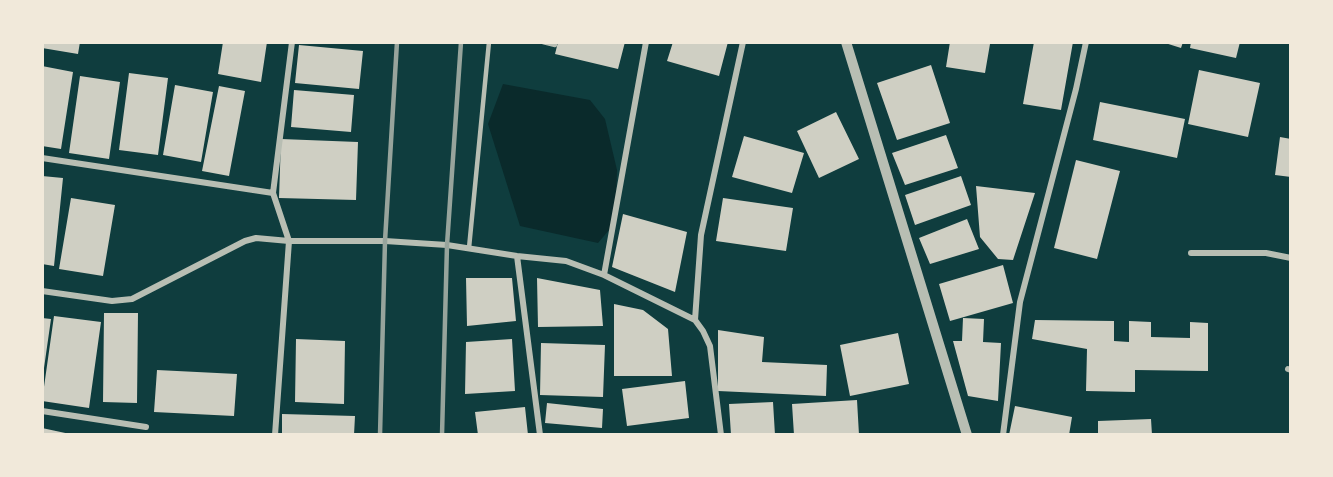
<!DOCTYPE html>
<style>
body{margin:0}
#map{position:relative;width:1333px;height:477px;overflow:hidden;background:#0f3d3e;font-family:"Open Sans",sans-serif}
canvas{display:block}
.frame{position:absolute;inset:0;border:44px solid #f1e9da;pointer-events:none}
</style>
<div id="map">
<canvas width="1333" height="477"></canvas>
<div class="frame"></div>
</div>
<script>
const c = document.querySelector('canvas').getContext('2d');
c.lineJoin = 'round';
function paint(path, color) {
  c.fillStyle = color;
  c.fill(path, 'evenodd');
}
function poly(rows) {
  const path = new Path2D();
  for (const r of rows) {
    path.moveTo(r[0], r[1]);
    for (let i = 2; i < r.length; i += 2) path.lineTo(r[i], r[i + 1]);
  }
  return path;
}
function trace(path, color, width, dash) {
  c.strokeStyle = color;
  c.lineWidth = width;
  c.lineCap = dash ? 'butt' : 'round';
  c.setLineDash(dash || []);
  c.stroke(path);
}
paint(poly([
 [503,84,590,100,605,119,617,170,615,223,598,243,520,226,488,124]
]), '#0a2a2b');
paint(poly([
 [43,42,80,42,78,54,42,48],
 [223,42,267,42,261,82,218,74],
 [558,42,625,42,618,69,555,54],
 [673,42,728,42,719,76,667,61],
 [950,42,977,42,990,44,985,73,946,67],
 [1034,42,1073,42,1061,110,1023,104],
 [1162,42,1183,42,1181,48],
 [1191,42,1240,42,1236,58,1190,48],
 [299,45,363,51,359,89,295,83],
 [931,65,950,123,897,140,877,83],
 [42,66,73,72,61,149,42,146],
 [1199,70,1260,83,1248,137,1188,124],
 [129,73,168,78,158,155,119,150],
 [80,76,120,82,109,159,69,153],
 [175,85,213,92,201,162,163,155],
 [219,86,245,91,229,176,202,171],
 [294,90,354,95,351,132,291,127],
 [1100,102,1185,119,1177,158,1093,140],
 [836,112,859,159,819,178,797,131],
 [946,135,958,168,905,185,892,153],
 [744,136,804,153,792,193,732,177],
 [1280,137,1291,139,1291,177,1275,175],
 [281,139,358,142,356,200,279,198],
 [1076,160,1120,171,1097,259,1054,248],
 [42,176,63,178,54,266,42,264],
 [961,176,971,205,915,225,905,195],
 [976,186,1035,193,1013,260,998,259,980,237],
 [71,198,115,205,103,276,59,269],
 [723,198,793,208,786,251,716,241],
 [623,214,687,232,675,292,612,267],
 [967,219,979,249,930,264,919,238],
 [1003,265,1013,303,950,321,939,284],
 [466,278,512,278,516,321,467,326],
 [537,278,600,290,603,326,538,327],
 [614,304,643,310,668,329,672,376,614,376],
 [104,313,138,313,137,403,103,402],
 [54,316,101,322,89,408,42,401],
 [42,318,51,319,43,375,42,375],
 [963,318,984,319,983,342,1001,343,998,401,968,396,953,341,962,341],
 [1035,320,1114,321,1114,341,1129,342,1129,321,1151,322,1151,337,1190,338,1190,322,1208,323,1208,371,1135,370,1135,392,1086,391,1087,349,1032,339],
 [718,330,764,337,762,362,827,365,826,396,718,391],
 [898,333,909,384,850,396,840,345],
 [296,339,345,341,344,404,295,402],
 [512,339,515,391,465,394,466,342],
 [541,343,605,345,603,397,540,395],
 [157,370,237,374,234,416,154,412],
 [685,381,689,418,627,426,622,389],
 [857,400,859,435,794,435,792,404],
 [773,402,775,435,731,435,729,404],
 [547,403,603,409,602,428,545,423],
 [1015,406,1072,417,1069,435,1009,435],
 [525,407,528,435,478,435,475,412],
 [282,414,355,416,354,435,282,435],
 [1151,419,1152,435,1098,435,1098,421],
 [42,428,70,434,70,435,42,435]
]), '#cfcfc3');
trace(poly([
 [543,42,555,45],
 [469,248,489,42]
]), '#b8beb3', 4.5);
trace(poly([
 [42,158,273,193],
 [1191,253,1266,253,1291,258],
 [517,256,540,435],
 [604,275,646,42],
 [42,291,112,301,132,299,245,241,256,238,289,241,385,241,447,245,517,256,566,261,604,275,695,320,703,331,710,346,721,435],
 [695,320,701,235,743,42],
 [1288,369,1291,370],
 [42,411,146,427],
 [275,435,289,241,273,193,292,42],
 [1003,435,1020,302,1076,89,1086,42]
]), '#b8beb3', 6);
trace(poly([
 [846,42,967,435]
]), '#b8beb3', 10);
trace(poly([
 [380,435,385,241,397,42],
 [442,435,447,245,461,42]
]), '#97a49c', 4.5);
</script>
